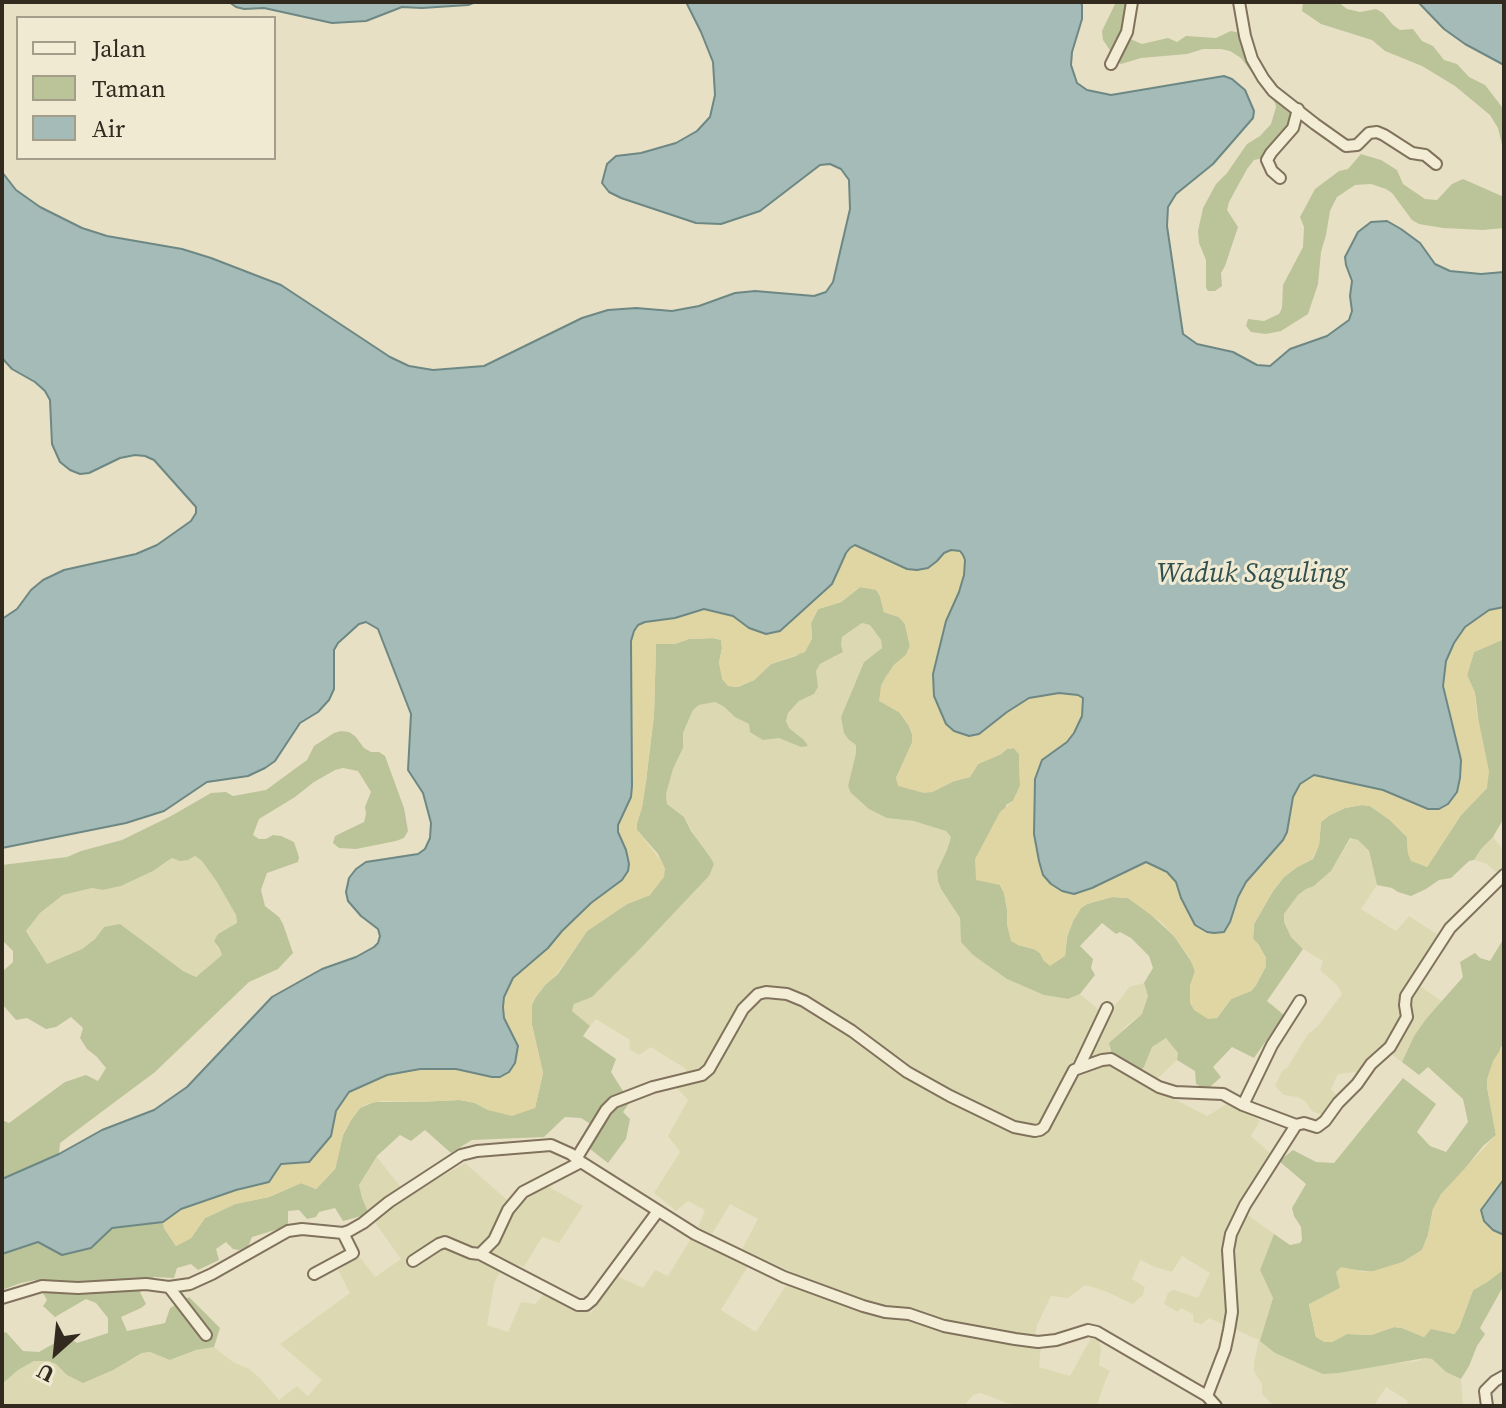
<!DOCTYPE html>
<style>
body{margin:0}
#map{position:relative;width:1506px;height:1408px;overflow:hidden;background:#e8e0c4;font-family:"Source Serif 4",serif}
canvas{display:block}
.frame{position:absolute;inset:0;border:4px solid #322a1f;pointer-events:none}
.legend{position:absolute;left:16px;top:16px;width:260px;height:144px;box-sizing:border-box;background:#f0ead2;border:2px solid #a49d8a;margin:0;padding:10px 14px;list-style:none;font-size:24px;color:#322a1f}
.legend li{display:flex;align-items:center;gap:16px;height:40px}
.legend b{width:40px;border:2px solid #a49d8a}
.north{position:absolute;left:16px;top:1312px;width:80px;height:80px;-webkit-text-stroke:6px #f0ead2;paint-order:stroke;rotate:207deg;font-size:22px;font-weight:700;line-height:32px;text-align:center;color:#322a1f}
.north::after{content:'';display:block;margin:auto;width:28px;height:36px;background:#322a1f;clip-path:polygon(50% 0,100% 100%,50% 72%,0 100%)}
</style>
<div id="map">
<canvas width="1506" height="1408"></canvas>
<div class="frame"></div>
<ul class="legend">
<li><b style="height:10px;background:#f4edd6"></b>Jalan</li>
<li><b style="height:22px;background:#bbc499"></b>Taman</li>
<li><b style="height:22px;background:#a5bbb7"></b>Air</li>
</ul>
<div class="north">U</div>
</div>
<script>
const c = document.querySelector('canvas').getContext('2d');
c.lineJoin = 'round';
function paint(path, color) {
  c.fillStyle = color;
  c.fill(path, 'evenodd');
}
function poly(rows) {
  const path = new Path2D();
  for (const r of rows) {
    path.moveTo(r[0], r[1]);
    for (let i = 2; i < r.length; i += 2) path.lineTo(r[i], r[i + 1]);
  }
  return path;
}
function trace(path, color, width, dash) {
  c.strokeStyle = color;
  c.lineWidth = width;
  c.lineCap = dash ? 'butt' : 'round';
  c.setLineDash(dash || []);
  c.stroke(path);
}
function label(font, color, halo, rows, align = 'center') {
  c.font = font + ' "Source Serif 4",serif';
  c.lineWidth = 6;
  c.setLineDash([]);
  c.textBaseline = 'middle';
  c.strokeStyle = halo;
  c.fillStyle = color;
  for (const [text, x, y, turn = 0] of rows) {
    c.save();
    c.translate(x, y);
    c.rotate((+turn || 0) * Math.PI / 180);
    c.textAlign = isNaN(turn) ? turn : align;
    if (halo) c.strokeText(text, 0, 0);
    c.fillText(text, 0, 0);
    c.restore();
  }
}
paint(poly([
 [862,623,870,625,881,640,882,648,864,662,841,717,849,740,856,744,856,753,848,786,887,818,914,821,939,827,946,831,951,837,947,850,937,871,938,881,941,889,960,918,962,942,973,955,988,964,1000,974,1044,995,1068,999,1080,994,1100,1011,1108,1013,1122,997,1129,987,1144,983,1148,996,1146,1005,1142,1014,1126,1026,1109,1048,1112,1056,1144,1067,1152,1047,1166,1037,1178,1053,1177,1060,1156,1080,1157,1090,1207,1116,1227,1104,1250,1113,1260,1121,1251,1136,1270,1153,1238,1208,1274,1234,1260,1270,1273,1298,1268,1315,1275,1353,1339,1373,1386,1364,1417,1361,1424,1358,1432,1359,1446,1372,1461,1379,1463,1406,1405,1406,1408,1401,1386,1387,1374,1406,1274,1406,1262,1394,1262,1384,1254,1371,1254,1362,1259,1340,1209,1318,1202,1324,1193,1322,1193,1314,1181,1308,1178,1312,1164,1304,1168,1293,1171,1291,1175,1290,1198,1298,1210,1273,1182,1256,1172,1272,1155,1267,1140,1260,1132,1279,1145,1287,1143,1295,1133,1304,1105,1291,1085,1285,1068,1298,1051,1296,1037,1325,1033,1346,1041,1347,1039,1367,1070,1376,1091,1338,1099,1341,1101,1349,1099,1365,1110,1371,1104,1384,1097,1406,1021,1406,1004,1402,981,1393,973,1395,964,1406,2,1406,2,1384,18,1370,34,1361,49,1361,56,1364,67,1375,135,1358,142,1353,150,1352,171,1360,196,1350,214,1347,233,1362,249,1369,260,1378,279,1400,297,1386,308,1396,322,1380,280,1344,350,1293,338,1270,359,1256,375,1277,401,1259,369,1214,362,1198,359,1185,376,1156,408,1196,465,1163,514,1206,547,1186,583,1206,559,1243,542,1237,524,1267,505,1261,494,1284,487,1325,508,1332,521,1302,535,1304,546,1292,556,1298,591,1313,617,1276,643,1288,655,1270,668,1276,692,1237,748,1266,721,1310,756,1332,794,1273,742,1249,758,1219,730,1204,712,1234,698,1227,705,1210,688,1201,676,1211,654,1193,680,1152,668,1136,688,1100,677,1088,686,1069,651,1047,639,1055,629,1049,630,1040,596,1019,590,1026,572,1011,574,1004,592,997,640,949,709,876,696,838,684,817,667,804,666,794,673,769,683,748,683,733,693,710,699,705,715,702,723,706,735,717,801,747,798,735,789,728,786,721,788,713,799,701,814,694,817,679,816,671,820,664,836,656,842,637],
 [1493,837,1504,851,1504,879,1487,864,1474,860,1481,849],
 [1351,838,1358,840,1369,852,1377,885,1361,909,1396,931,1409,916,1438,935,1410,979,1443,1002,1426,1019,1414,1036,1402,1062,1381,1047,1375,1050,1358,1072,1338,1074,1331,1089,1338,1097,1324,1116,1312,1111,1305,1101,1297,1097,1284,1095,1275,1086,1282,1071,1287,1068,1308,1034,1317,1027,1342,994,1338,986,1322,972,1320,969,1323,961,1303,949,1291,937,1284,922,1284,914,1298,895,1306,889,1314,886,1331,871],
 [195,856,202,861,217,882,236,915,237,924,214,941,222,955,196,977,183,971,132,935,127,929,104,927,95,939,82,949,47,964,26,930,40,913,63,895,92,888,103,890,121,886,153,871,173,858,188,860]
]), '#dcd9b2');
paint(poly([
 [1116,2,1129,2,1123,36,1142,44,1168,38,1177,42,1186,36,1216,38,1231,31,1250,35,1260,67,1265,74,1305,114,1299,128,1287,139,1278,155,1254,160,1247,169,1229,202,1227,210,1238,227,1225,266,1221,273,1222,286,1215,291,1208,291,1206,288,1206,260,1199,243,1198,231,1203,208,1216,184,1227,173,1247,144,1260,136,1271,124,1276,107,1275,103,1241,58,1230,51,1221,49,1203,49,1187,54,1141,58,1121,64,1118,62,1103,40,1102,31],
 [1303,2,1338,2,1347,9,1360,12,1376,9,1383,13,1393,25,1400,30,1413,29,1422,41,1433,46,1444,60,1457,64,1469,77,1485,85,1502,107,1504,107,1504,153,1498,128,1490,115,1455,86,1422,66,1385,51,1372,40,1321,24,1302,11],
 [1361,154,1381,160,1397,170,1403,184,1425,199,1437,200,1452,184,1463,179,1504,197,1504,228,1483,230,1443,228,1419,224,1412,220,1392,193,1386,189,1371,184,1355,185,1337,197,1330,211,1326,235,1321,252,1318,284,1308,314,1281,331,1266,334,1251,332,1246,326,1248,319,1264,321,1279,314,1282,308,1283,285,1303,247,1304,227,1300,217,1315,189,1339,171,1348,169],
 [860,587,876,589,880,596,884,612,899,617,905,624,909,642,910,646,906,655,894,665,881,686,909,726,912,734,912,743,896,778,932,792,954,781,970,777,978,764,1001,754,1007,749,1014,748,1019,754,1020,786,1013,801,1006,805,1000,885,1004,893,1007,909,1007,925,1018,945,1034,949,1040,953,1044,961,1065,956,1067,937,1073,921,1081,908,1087,904,1112,897,1128,898,1149,913,1174,936,1193,964,1195,971,1190,987,1217,1018,1231,999,1251,991,1256,985,1266,966,1266,958,1258,944,1253,939,1254,924,1273,891,1284,877,1297,867,1313,859,1319,845,1321,822,1330,815,1345,808,1362,805,1370,806,1390,820,1407,837,1408,854,1427,867,1461,815,1487,788,1475,693,1467,675,1474,652,1504,639,1504,818,1493,837,1481,849,1474,860,1469,861,1451,878,1439,880,1426,889,1411,896,1398,892,1392,888,1377,885,1369,851,1358,840,1350,838,1331,871,1314,886,1306,889,1298,895,1284,914,1284,922,1291,937,1303,949,1267,1001,1284,1015,1254,1058,1232,1047,1213,1067,1221,1077,1210,1087,1201,1087,1196,1084,1195,1071,1177,1060,1178,1053,1166,1038,1152,1047,1144,1067,1134,1077,1112,1056,1109,1043,1142,1014,1148,996,1144,983,1153,968,1149,956,1131,938,1120,932,1116,934,1102,923,1080,946,1093,959,1091,968,1095,975,1080,994,1068,999,1044,995,1007,979,973,955,961,942,960,918,941,889,938,881,937,871,947,850,951,837,946,831,914,821,887,818,869,809,851,793,848,786,856,753,856,745,849,740,844,733,841,717,864,662,882,648,881,640,870,625,862,623,842,637,841,645,843,652,820,664,816,671,818,687,814,694,799,701,788,713,786,721,789,728,804,740,808,746,801,747,779,738,763,740,750,732,749,724,735,717,723,706,715,702,699,705,693,710,683,733,683,748,673,769,666,794,667,804,684,817,691,831,710,857,714,864,709,876,640,949,592,997,574,1004,572,1011,590,1026,583,1036,616,1059,611,1072,630,1102,623,1112,630,1119,626,1139,608,1163,590,1149,600,1130,581,1118,565,1117,544,1137,472,1140,451,1153,425,1130,411,1141,400,1135,377,1156,359,1185,362,1198,369,1214,343,1221,335,1208,319,1212,316,1217,307,1219,299,1210,288,1211,288,1226,252,1237,248,1247,239,1250,233,1249,226,1242,216,1249,219,1260,198,1270,191,1264,177,1268,174,1278,154,1277,140,1292,146,1304,141,1308,121,1317,127,1331,165,1323,170,1308,189,1297,220,1328,214,1347,196,1350,170,1360,150,1352,142,1353,113,1370,83,1383,67,1375,56,1364,49,1361,34,1361,18,1370,2,1384,2,1334,6,1332,23,1351,39,1352,67,1336,77,1343,108,1333,108,1318,96,1303,86,1299,55,1317,43,1306,47,1300,35,1280,21,1283,2,1290,2,1254,38,1242,91,1248,112,1228,163,1222,164,1228,176,1246,191,1238,205,1218,235,1204,269,1197,301,1183,316,1189,335,1169,343,1135,351,1120,360,1108,374,1102,416,1102,460,1100,475,1103,488,1110,535,1108,543,1073,532,1025,532,1005,535,998,545,985,558,974,587,931,627,904,650,895,665,869,658,854,637,830,637,823,642,807,646,781,654,715,656,644,674,644,689,639,714,638,721,640,722,648,719,663,728,686,738,687,754,680,771,664,796,656,812,639,811,623,818,609,841,602],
 [341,731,349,732,355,736,364,748,371,752,379,752,385,756,404,808,408,831,404,838,396,841,356,849,339,848,333,843,335,836,364,822,366,814,365,807,371,792,358,771,343,768,335,770,314,782,295,797,259,819,253,835,259,839,266,839,273,835,281,836,294,842,299,857,298,862,267,873,261,890,265,906,279,917,283,924,293,953,278,969,249,982,155,1072,60,1143,59,1154,2,1179,2,1120,9,1123,65,1082,86,1075,98,1081,106,1068,97,1057,87,1049,80,1038,83,1028,71,1017,56,1027,46,1029,27,1018,16,1020,3,1005,2,972,13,962,13,951,2,940,2,865,67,857,81,851,122,840,171,816,211,793,226,792,233,796,266,790,307,760,314,746,334,733],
 [195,856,202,861,217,882,236,915,237,923,218,934,214,941,219,948,222,955,196,977,183,971,120,924,104,927,95,939,82,949,47,964,26,931,40,913,63,895,92,888,103,890,121,886,153,871,172,858,180,861,188,860],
 [1504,938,1504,1044,1501,1047,1487,1087,1496,1135,1483,1146,1433,1209,1428,1235,1422,1250,1403,1262,1373,1272,1341,1268,1340,1288,1309,1305,1316,1337,1332,1342,1347,1334,1371,1335,1394,1327,1402,1328,1424,1337,1431,1328,1454,1334,1459,1328,1473,1290,1487,1282,1504,1269,1504,1285,1480,1328,1485,1334,1477,1346,1469,1366,1461,1379,1446,1372,1432,1359,1425,1358,1339,1373,1323,1374,1275,1353,1260,1341,1273,1298,1260,1270,1274,1234,1290,1245,1300,1243,1302,1240,1301,1227,1294,1216,1292,1208,1306,1184,1279,1161,1293,1150,1316,1162,1334,1163,1403,1078,1436,1104,1417,1132,1430,1146,1446,1152,1468,1122,1463,1099,1428,1067,1419,1075,1402,1062,1414,1036,1426,1019,1463,977,1460,962,1475,953,1480,958,1490,961]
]), '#bbc499');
paint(poly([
 [855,545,907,569,937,561,944,553,951,550,960,551,963,555,965,560,964,575,959,592,946,621,933,674,934,696,946,724,954,731,969,736,979,734,1007,712,1029,698,1059,693,1078,695,1083,698,1082,716,1074,733,1067,742,1042,760,1035,808,1034,834,1043,875,1051,884,1062,891,1074,894,1092,888,1146,862,1167,872,1176,882,1181,898,1230,922,1238,897,1246,882,1259,865,1275,850,1287,832,1293,797,1300,784,1315,775,1383,790,1428,809,1461,760,1443,686,1446,660,1454,643,1465,627,1489,610,1504,607,1504,639,1474,652,1467,675,1475,693,1476,708,1489,771,1487,788,1461,815,1427,867,1411,861,1408,854,1407,837,1390,820,1370,806,1362,805,1345,808,1330,815,1321,822,1319,845,1312,859,1297,867,1284,877,1273,891,1254,924,1253,939,1258,944,1266,958,1266,966,1256,985,1251,991,1231,999,1217,1018,1208,1019,1194,1010,1190,1003,1190,986,1195,971,1189,957,1174,936,1162,923,1128,898,1112,897,1087,904,1081,908,1073,921,1067,937,1065,956,1050,966,1044,961,1040,953,1034,949,1018,945,1011,941,1007,925,1007,909,1004,893,1000,885,976,880,975,859,1000,812,1013,801,1020,786,1019,754,1014,748,1007,749,1001,754,978,764,970,777,954,781,932,792,924,793,898,786,896,778,912,743,912,734,909,726,900,713,879,701,881,686,885,678,894,665,906,655,910,646,909,642,905,624,899,617,884,612,880,596,876,590,860,587,841,602,818,609,811,623,812,639,805,652,771,664,754,680,738,687,728,686,722,679,719,663,722,648,721,640,713,638,689,639,675,644,656,644,654,715,646,781,642,807,637,823,637,830,662,862,665,869,664,877,650,895,627,904,587,931,557,974,545,985,535,998,532,1005,532,1025,543,1073,535,1108,512,1116,488,1110,475,1103,460,1100,416,1102,382,1101,367,1104,360,1108,351,1120,343,1135,335,1169,316,1189,301,1183,269,1197,235,1204,205,1218,191,1238,176,1246,164,1227,163,1222,181,1209,236,1190,269,1182,281,1164,309,1162,331,1136,336,1111,349,1092,365,1084,387,1075,420,1069,456,1069,500,1077,518,1046,504,1018,503,1007,504,997,513,978,548,948,562,931,591,903,622,880,626,850,618,832,618,825,631,797,631,641,634,631,638,625,645,622,675,618,704,609,733,616,749,628,779,631,841,566,846,553,850,548],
 [1504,1044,1504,1179,1481,1210,1493,1230,1504,1235,1504,1269,1487,1282,1473,1290,1459,1328,1454,1334,1431,1329,1424,1337,1402,1328,1394,1327,1371,1335,1347,1334,1332,1342,1324,1342,1316,1337,1309,1304,1340,1288,1336,1272,1341,1267,1365,1272,1373,1271,1403,1262,1422,1250,1428,1235,1433,1209,1441,1194,1496,1135,1487,1087,1487,1079,1493,1061]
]), '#e0d6a4');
const water = poly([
 [229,2,476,2,468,5,422,8,402,7,366,21,332,23,264,8,244,9,236,7,229,2],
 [686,2,1080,2,1082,5,1082,19,1072,52,1071,65,1077,83,1087,90,1111,95,1224,76,1232,79,1245,90,1254,111,1253,118,1213,164,1176,194,1168,207,1167,226,1183,334,1197,344,1233,352,1257,365,1270,366,1290,349,1327,336,1349,320,1352,311,1350,296,1352,281,1346,265,1345,257,1358,232,1371,222,1387,221,1401,229,1420,243,1435,264,1450,271,1481,274,1504,272,1504,607,1489,610,1465,627,1454,643,1446,661,1443,686,1461,760,1460,778,1457,792,1448,804,1439,809,1428,809,1383,790,1314,775,1300,784,1293,797,1287,832,1283,840,1246,882,1238,897,1230,922,1224,932,1214,933,1207,932,1195,925,1181,898,1176,882,1167,872,1146,862,1092,888,1074,894,1062,891,1051,884,1043,875,1039,861,1034,834,1035,779,1042,760,1067,742,1074,733,1082,716,1083,698,1078,695,1059,693,1029,698,1007,712,979,734,969,736,954,731,946,724,934,696,933,674,946,621,959,592,964,575,965,560,963,555,960,551,951,550,944,553,937,561,928,568,917,570,907,569,855,545,850,548,846,553,832,584,780,631,766,634,749,628,733,616,704,609,675,618,645,622,638,625,634,631,631,641,632,786,631,797,618,825,618,832,626,850,629,864,628,871,622,880,591,903,562,931,548,948,513,978,504,997,503,1007,504,1018,518,1046,515,1063,509,1072,500,1077,492,1077,456,1069,420,1069,387,1075,349,1092,336,1111,331,1136,309,1162,281,1164,269,1182,236,1190,181,1209,163,1222,112,1228,91,1248,62,1255,38,1242,2,1254,2,1179,59,1154,102,1130,154,1110,187,1087,272,997,322,969,356,957,374,947,378,943,380,936,378,929,361,916,348,901,346,892,349,878,356,869,366,862,418,854,425,849,430,838,431,823,423,793,408,770,411,714,378,629,366,622,359,624,338,643,334,650,334,689,329,700,318,712,300,723,275,761,265,768,248,776,207,782,164,811,126,823,2,848,2,619,17,609,31,590,43,580,64,570,136,554,157,545,191,521,196,513,196,507,154,460,145,456,135,455,120,458,89,473,80,474,70,470,60,462,52,444,50,400,45,391,35,382,12,369,2,358,2,172,16,190,40,207,82,228,107,236,182,249,211,258,281,285,390,357,409,366,433,370,484,366,582,318,608,310,636,308,672,311,699,306,735,293,755,291,814,296,826,292,833,282,850,209,849,180,841,169,830,164,820,165,760,211,721,224,696,223,621,198,609,192,602,183,607,164,616,156,641,153,676,143,697,131,710,117,715,95,713,62,701,32,686,2],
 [1418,2,1504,2,1504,65,1465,44,1444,29,1418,2],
 [1504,1179,1504,1235,1493,1230,1484,1221,1481,1210,1504,1179]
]);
paint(water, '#a5bbb7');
trace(water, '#6d8884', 2);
const minor = poly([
 [1239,2,1245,36,1252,59,1263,78,1273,91,1315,124,1346,146,1357,145,1369,133,1377,132,1384,135,1412,153,1425,155,1436,164],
 [1111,64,1127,32,1132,2],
 [1280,178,1272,171,1267,160,1271,153,1293,128,1298,109],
 [1079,1067,1107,1008],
 [1243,1105,1272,1045,1300,1001],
 [576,1159,606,1110,614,1102,653,1087,702,1075,709,1069,743,1009,758,994,766,992,787,994,804,1001,852,1031,907,1072,950,1096,1014,1127,1035,1131,1040,1130,1044,1127,1074,1070,1102,1060,1111,1059,1159,1087,1175,1092,1223,1094,1243,1105,1296,1125,1304,1123,1317,1127,1325,1121,1338,1103,1357,1084,1371,1064,1390,1047,1407,1017,1405,1005,1406,996,1450,928,1504,875],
 [480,1254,578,1305,586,1305,592,1300,658,1211],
 [413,1261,439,1244,445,1242,471,1253,480,1254,494,1240,508,1210,523,1192,581,1162],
 [314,1274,353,1253,343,1233],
 [169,1287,206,1335],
 [2,1298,42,1286,78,1288,146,1284,169,1287,190,1284,212,1274,288,1231,302,1229,343,1233,349,1231,363,1223,389,1202,461,1155,477,1151,551,1145,571,1154,581,1162,695,1234,784,1277,863,1306,885,1312,909,1314,944,1326,1015,1339,1038,1342,1056,1340,1088,1330,1097,1332,1207,1396,1216,1406],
 [1207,1396,1225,1349,1229,1330,1232,1312,1228,1250,1231,1234,1245,1205,1296,1125],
 [1487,1406,1485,1391,1495,1381,1504,1376]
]);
trace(minor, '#80725c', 14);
trace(minor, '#f4edd6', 10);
label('italic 28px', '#304f4f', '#f0ead2', [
 ["Waduk Saguling",1252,575]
]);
</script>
